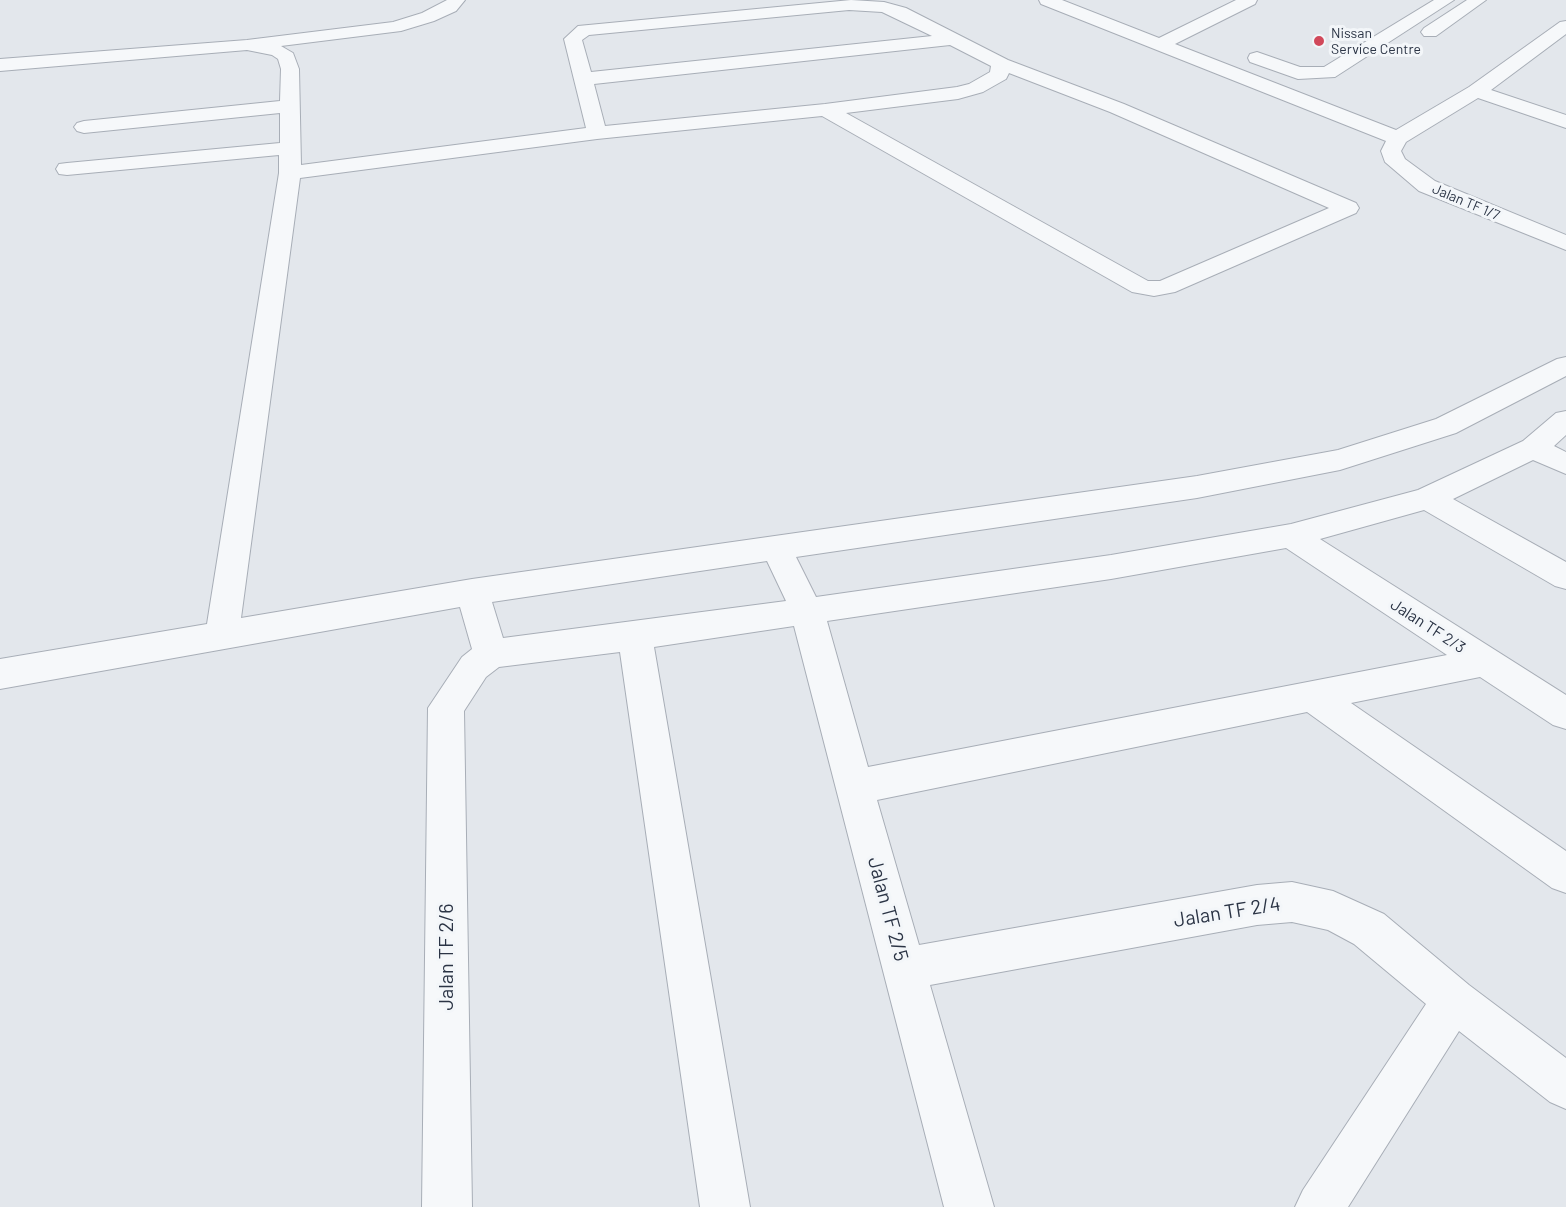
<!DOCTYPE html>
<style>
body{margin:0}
canvas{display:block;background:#e3e7ec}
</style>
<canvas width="1566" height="1207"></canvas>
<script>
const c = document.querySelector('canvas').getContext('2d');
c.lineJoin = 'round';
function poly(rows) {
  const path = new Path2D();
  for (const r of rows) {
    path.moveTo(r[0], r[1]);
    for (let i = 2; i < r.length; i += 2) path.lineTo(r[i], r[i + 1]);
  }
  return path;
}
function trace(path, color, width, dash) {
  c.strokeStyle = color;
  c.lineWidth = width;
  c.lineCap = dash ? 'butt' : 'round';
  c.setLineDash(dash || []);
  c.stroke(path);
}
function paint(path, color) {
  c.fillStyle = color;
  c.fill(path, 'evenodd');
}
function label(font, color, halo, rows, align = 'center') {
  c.font = font + ' Barlow,sans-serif';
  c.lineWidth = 6;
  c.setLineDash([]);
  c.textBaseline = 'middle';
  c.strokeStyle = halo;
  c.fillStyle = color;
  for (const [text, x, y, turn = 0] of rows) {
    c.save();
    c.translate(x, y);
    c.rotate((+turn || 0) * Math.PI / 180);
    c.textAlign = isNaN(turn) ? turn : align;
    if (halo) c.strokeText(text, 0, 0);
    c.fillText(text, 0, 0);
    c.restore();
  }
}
const minor = poly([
 [447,0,465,0,456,11,434,21,401,31,281,46,293,53,299,69,301,165,586,128,564,39,578,26,851,0,884,2,906,8,1008,60,1124,104,1356,203,1359,208,1356,213,1175,292,1154,296,1132,292,822,116,597,139,300,178,241,618,472,579,1197,476,1338,450,1436,419,1557,359,1566,357,1566,376,1456,433,1340,470,1197,498,796,557,816,597,1111,555,1291,524,1418,490,1523,441,1556,413,1566,411,1566,435,1554,446,1566,452,1566,474,1533,460,1453,499,1566,562,1566,589,1555,586,1424,510,1320,539,1566,695,1566,729,1553,725,1480,677,1351,703,1566,851,1566,893,1552,888,1307,712,877,800,919,945,1257,885,1292,882,1333,891,1384,914,1469,985,1566,1058,1566,1109,1550,1102,1459,1031,1348,1207,1295,1207,1303,1190,1426,1004,1354,944,1328,930,1292,922,1257,925,930,985,994,1207,944,1207,794,626,654,647,750,1207,700,1207,620,652,499,667,486,677,464,711,472,1207,422,1207,428,708,462,657,472,649,460,607,0,689,0,659,207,624,279,173,279,155,67,175,59,174,56,169,59,164,67,163,280,143,280,113,84,133,77,131,74,127,77,123,84,121,280,101,281,69,278,59,272,55,247,50,0,71,0,59,247,40,393,22,422,13,447,0],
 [849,10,882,12,932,36,591,72,582,40,589,35,849,10],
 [950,45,991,66,990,72,969,84,957,87,825,104,605,126,594,84,950,45],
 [1009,73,1110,112,1329,208,1160,281,1148,281,846,113,958,99,983,92,1006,79,1009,73],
 [1286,548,1447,655,868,767,827,621,1111,579,1286,548],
 [767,561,786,601,503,638,492,602,767,561],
 [1039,0,1062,0,1159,38,1236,0,1257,0,1255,4,1175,44,1396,130,1469,87,1560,22,1566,21,1566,34,1491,90,1566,115,1566,128,1478,98,1406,142,1401,151,1405,159,1435,181,1566,235,1566,250,1419,191,1385,162,1381,151,1386,141,1041,4,1039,0],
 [1434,0,1454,0,1335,77,1298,79,1250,62,1248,58,1250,54,1257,52,1300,67,1324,67,1434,0],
 [1467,0,1486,0,1436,36,1424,36,1421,32,1424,28,1467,0]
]);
trace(minor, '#a8aeb7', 2);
paint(minor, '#f6f8fa');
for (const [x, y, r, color] of [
 [1319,41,6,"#d1485a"]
]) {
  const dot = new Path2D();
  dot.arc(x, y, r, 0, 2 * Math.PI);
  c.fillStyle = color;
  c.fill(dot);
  trace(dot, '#f3f6f9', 2);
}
label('14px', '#2b3445', '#f3f6f9', [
 ["Nissan",1331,33],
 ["Service Centre",1331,49]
], 'left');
label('14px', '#2b3445', '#f3f6f9', [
 ["Jalan TF 1/7",1466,202,23]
]);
label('16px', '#2b3445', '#f3f6f9', [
 ["Jalan TF 2/3",1428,626,33]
]);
label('20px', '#2b3445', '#f3f6f9', [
 ["Jalan TF 2/5",888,909,75],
 ["Jalan TF 2/4",1227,912,-9],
 ["Jalan TF 2/6",446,957,-90]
]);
</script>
